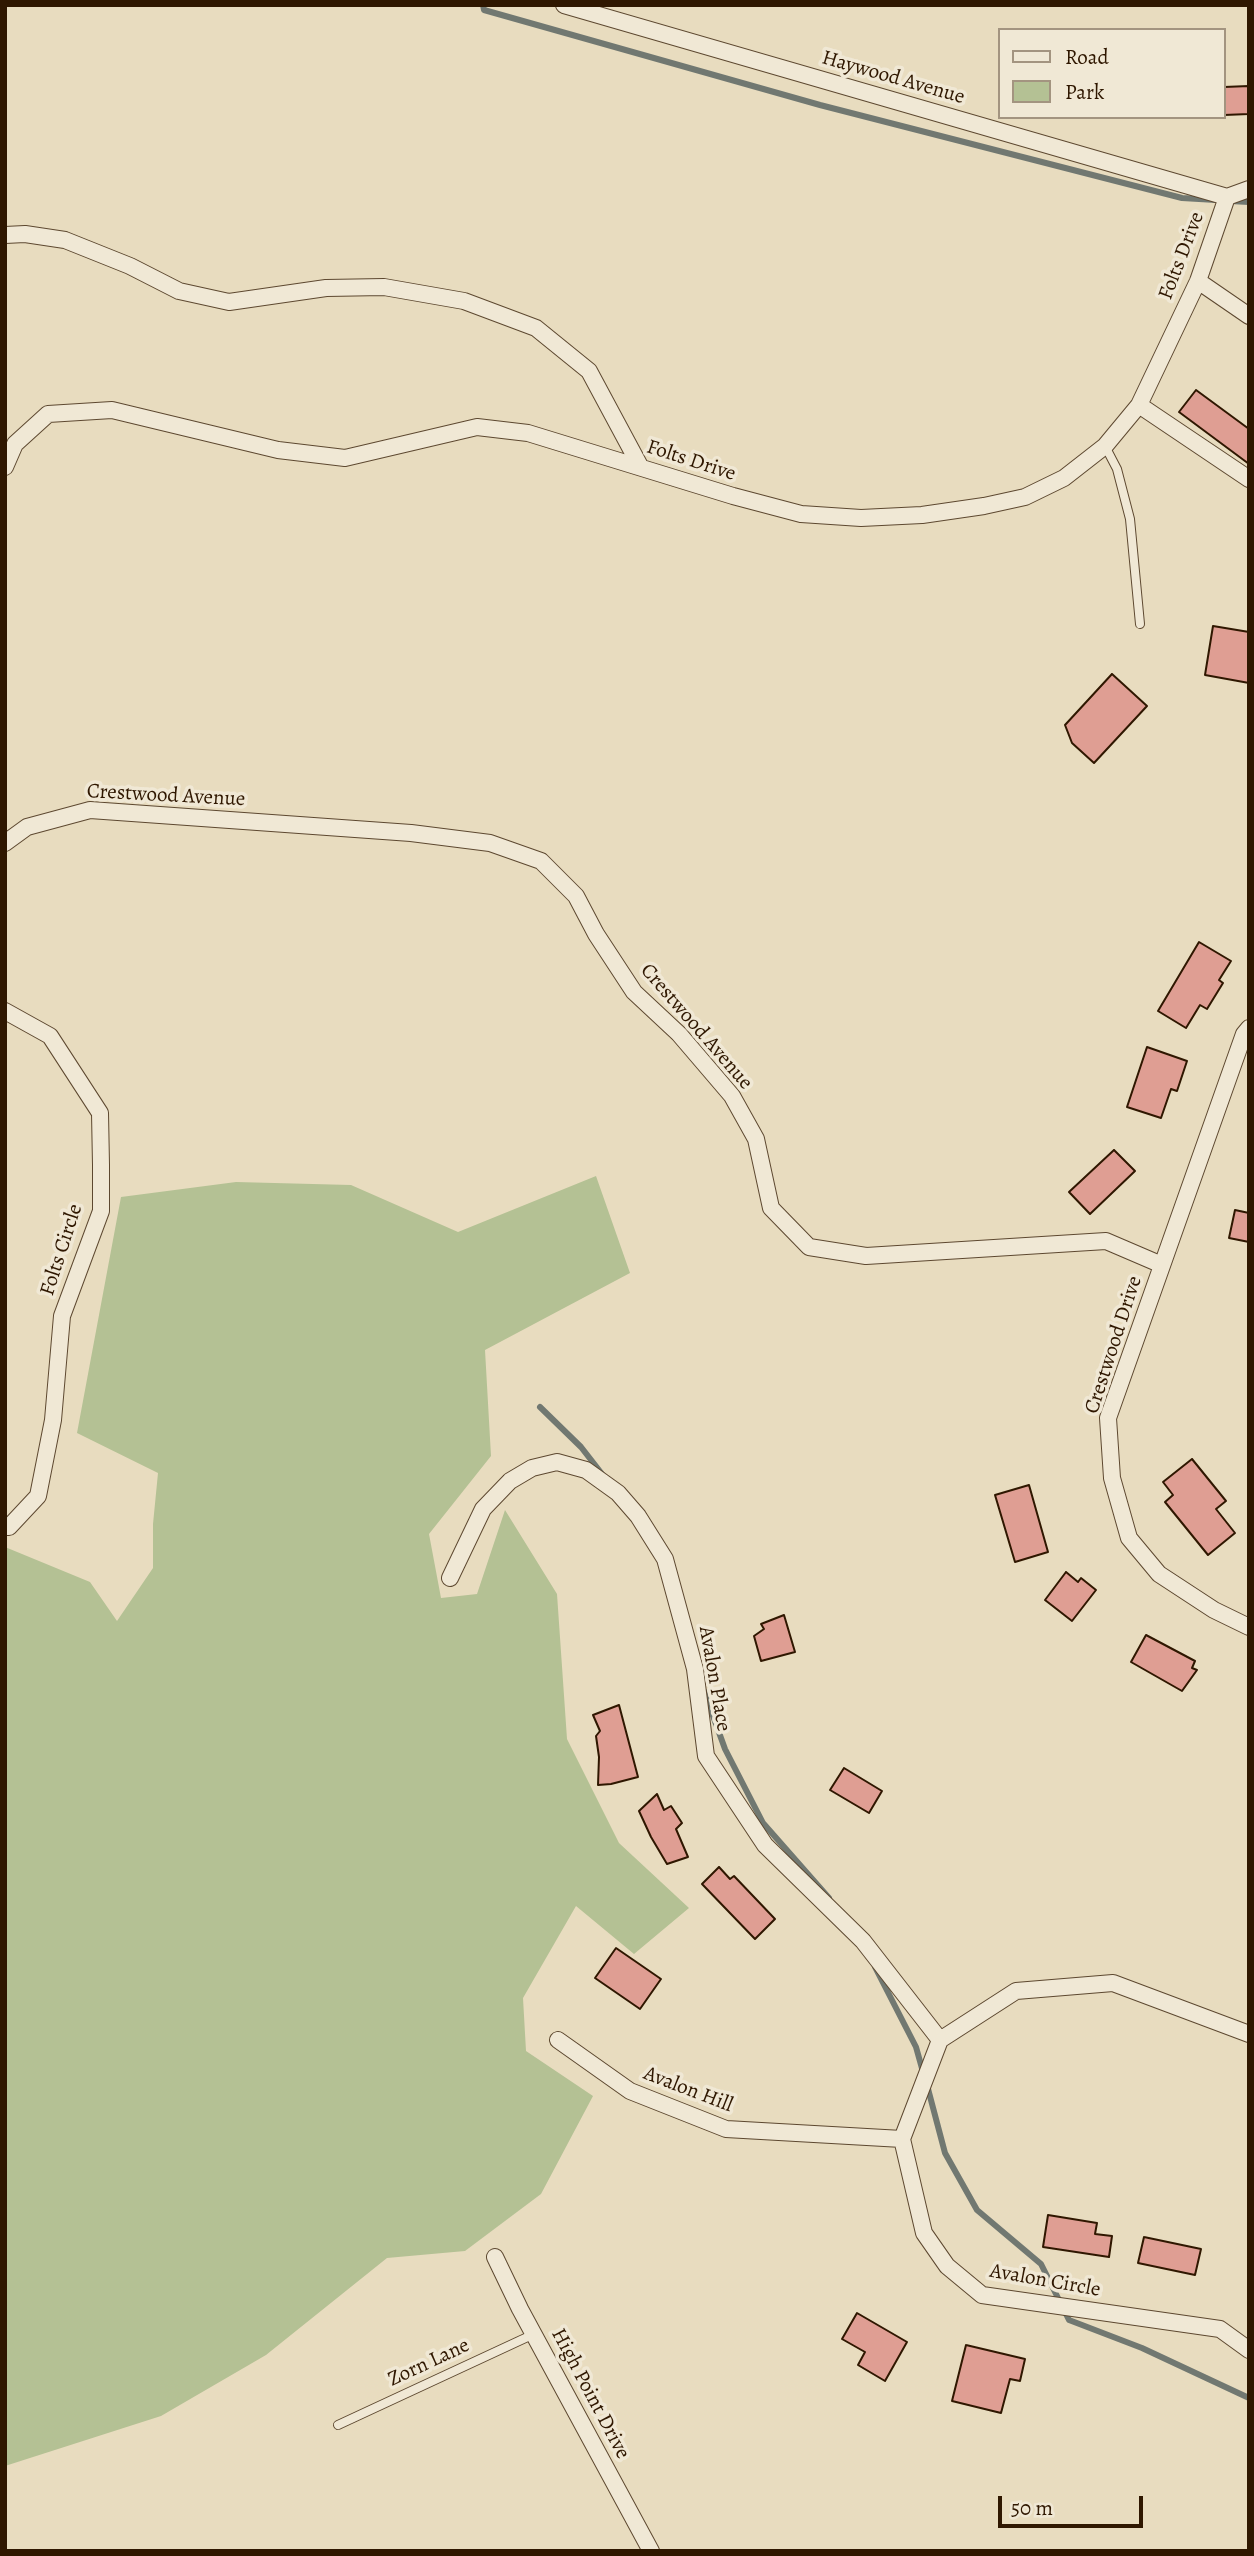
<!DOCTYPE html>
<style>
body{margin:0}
#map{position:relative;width:1254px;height:2556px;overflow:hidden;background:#e8dcbf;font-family:Alegreya,serif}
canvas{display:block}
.frame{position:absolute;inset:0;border:7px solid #2f1700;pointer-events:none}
.legend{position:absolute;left:998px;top:28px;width:228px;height:91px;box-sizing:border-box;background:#f0e8d5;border:2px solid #a39480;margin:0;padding:9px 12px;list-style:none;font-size:21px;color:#2f1700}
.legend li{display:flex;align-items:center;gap:14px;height:35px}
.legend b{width:35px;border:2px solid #a39480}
.scale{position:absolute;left:998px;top:2496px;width:145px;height:32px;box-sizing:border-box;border:4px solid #2f1700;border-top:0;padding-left:9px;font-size:21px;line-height:24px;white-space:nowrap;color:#2f1700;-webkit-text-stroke:5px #f0e8d5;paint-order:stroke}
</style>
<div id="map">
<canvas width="1254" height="2556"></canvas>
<div class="frame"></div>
<ul class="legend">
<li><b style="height:9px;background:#f0e8d5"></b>Road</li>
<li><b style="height:19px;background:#b4c194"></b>Park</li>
</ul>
<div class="scale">50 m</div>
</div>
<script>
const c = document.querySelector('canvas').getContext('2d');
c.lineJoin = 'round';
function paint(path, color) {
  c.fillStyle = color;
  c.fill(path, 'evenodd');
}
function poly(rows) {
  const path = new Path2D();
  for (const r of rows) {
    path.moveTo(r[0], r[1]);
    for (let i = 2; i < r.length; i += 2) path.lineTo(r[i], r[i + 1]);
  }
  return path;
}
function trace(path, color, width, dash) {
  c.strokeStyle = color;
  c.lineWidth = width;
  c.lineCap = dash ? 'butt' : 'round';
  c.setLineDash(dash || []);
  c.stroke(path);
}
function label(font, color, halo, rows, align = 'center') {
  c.font = font + ' Alegreya,serif';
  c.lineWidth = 7;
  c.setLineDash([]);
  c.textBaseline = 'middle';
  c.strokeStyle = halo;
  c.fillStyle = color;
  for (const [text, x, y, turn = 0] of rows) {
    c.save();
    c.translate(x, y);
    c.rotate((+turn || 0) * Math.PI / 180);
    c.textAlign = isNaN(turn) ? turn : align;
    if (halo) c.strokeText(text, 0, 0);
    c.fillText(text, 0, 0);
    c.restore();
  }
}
paint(poly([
 [596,1176,630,1273,485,1350,491,1456,429,1534,441,1598,477,1594,505,1510,557,1594,567,1739,619,1843,689,1908,634,1954,576,1906,523,1998,526,2051,593,2096,541,2194,465,2251,387,2258,266,2355,161,2416,5,2466,5,1547,90,1582,117,1621,153,1568,153,1524,158,1473,77,1433,121,1197,236,1182,351,1185,458,1232]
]), '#b4c194');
trace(poly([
 [483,5,484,10,820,105,1182,198,1216,200],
 [1230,201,1249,202],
 [540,1407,581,1447,602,1474],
 [704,1691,725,1749,763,1823,829,1898],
 [875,1967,916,2047,923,2072],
 [927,2085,945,2153,977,2210,1041,2264,1069,2320,1142,2348,1249,2398]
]), '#717871', 6);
const building = poly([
 [1249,86,1249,114,1224,115,1224,87,1249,86],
 [1196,390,1249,429,1249,464,1179,412,1196,390],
 [1213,626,1249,632,1249,683,1205,675,1213,626],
 [1112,674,1147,706,1094,763,1072,743,1065,725,1112,674],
 [1199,942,1231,961,1219,980,1223,983,1207,1009,1200,1005,1186,1028,1158,1011,1199,942],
 [1147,1047,1187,1061,1177,1091,1171,1089,1161,1118,1127,1107,1147,1047],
 [1114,1150,1135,1171,1090,1214,1069,1192,1114,1150],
 [1235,1210,1249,1213,1249,1242,1229,1238,1235,1210],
 [1192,1459,1226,1501,1216,1509,1235,1533,1208,1555,1165,1502,1173,1495,1163,1482,1192,1459],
 [1029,1485,1048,1552,1015,1562,995,1495,1029,1485],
 [1066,1572,1078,1582,1081,1578,1096,1590,1072,1621,1045,1600,1066,1572],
 [784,1615,795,1652,761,1661,754,1636,764,1629,761,1624,784,1615],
 [1146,1635,1195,1661,1192,1668,1197,1670,1182,1691,1131,1662,1146,1635],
 [619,1705,638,1777,611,1784,598,1785,599,1757,596,1736,600,1731,593,1715,619,1705],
 [844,1768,882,1791,869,1813,830,1790,844,1768],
 [657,1794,664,1810,671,1806,682,1823,676,1829,688,1857,667,1864,651,1837,639,1811,657,1794],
 [719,1867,730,1879,734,1876,775,1919,755,1939,702,1884,719,1867],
 [616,1948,661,1979,640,2009,595,1978,616,1948],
 [1048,2215,1097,2223,1095,2234,1112,2236,1109,2257,1043,2247,1048,2215],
 [1144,2237,1201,2249,1195,2275,1138,2263,1144,2237],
 [857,2313,907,2342,885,2381,858,2365,865,2352,842,2339,857,2313],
 [966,2345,1025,2359,1020,2381,1010,2379,1001,2413,952,2401,966,2345]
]);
paint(building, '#df9e93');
trace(building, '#2f1700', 2);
const service = poly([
 [1105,446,1117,469,1130,519,1140,624],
 [338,2425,534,2334]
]);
const minor = poly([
 [564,5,1227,197,1249,189],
 [5,235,25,234,65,240,130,266,179,291,229,302,326,288,384,287,464,301,536,328,589,371,640,466],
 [1198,281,1249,316],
 [1139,405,1249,479],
 [5,467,15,444,48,414,112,410,278,450,345,458,477,427,528,433,733,496,801,514,861,518,922,515,984,506,1025,497,1064,478,1105,446,1139,405,1198,281,1227,197],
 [5,843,27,827,90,810,411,833,490,843,541,861,576,896,596,934,634,992,679,1034,732,1096,756,1139,771,1208,809,1247,866,1256,1106,1241,1162,1265],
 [5,1011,50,1036,100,1113,101,1165,101,1211,62,1316,53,1420,38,1496,9,1527,5,1527],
 [1249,1028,1244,1034,1108,1418,1112,1478,1129,1538,1159,1574,1214,1610,1249,1627],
 [450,1578,483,1509,510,1481,532,1468,557,1462,586,1470,618,1493,638,1516,665,1559,695,1669,706,1756,765,1845,863,1941,940,2040],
 [1249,2034,1113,1983,1016,1991,940,2040,902,2139,924,2233,947,2266,982,2295,1220,2329,1249,2350],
 [558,2040,630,2091,726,2129,902,2139],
 [495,2257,520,2309,651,2551]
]);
trace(service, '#5d4830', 10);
trace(minor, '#5d4830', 18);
trace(service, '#f0e8d5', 8);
trace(minor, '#f0e8d5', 16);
label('21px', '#2f1700', '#f0e8d5', [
 ["Haywood Avenue",893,78,16],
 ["Folts Drive",1182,256,-69],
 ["Folts Drive",691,461,18],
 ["Crestwood Avenue",166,796,3],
 ["Crestwood Avenue",696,1027,49],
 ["Folts Circle",62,1250,-72],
 ["Crestwood Drive",1114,1345,-72],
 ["Avalon Place",714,1679,80],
 ["Avalon Hill",688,2090,21],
 ["Avalon Circle",1045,2281,10],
 ["Zorn Lane",429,2363,-25],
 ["High Point Drive",590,2394,62]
]);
</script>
